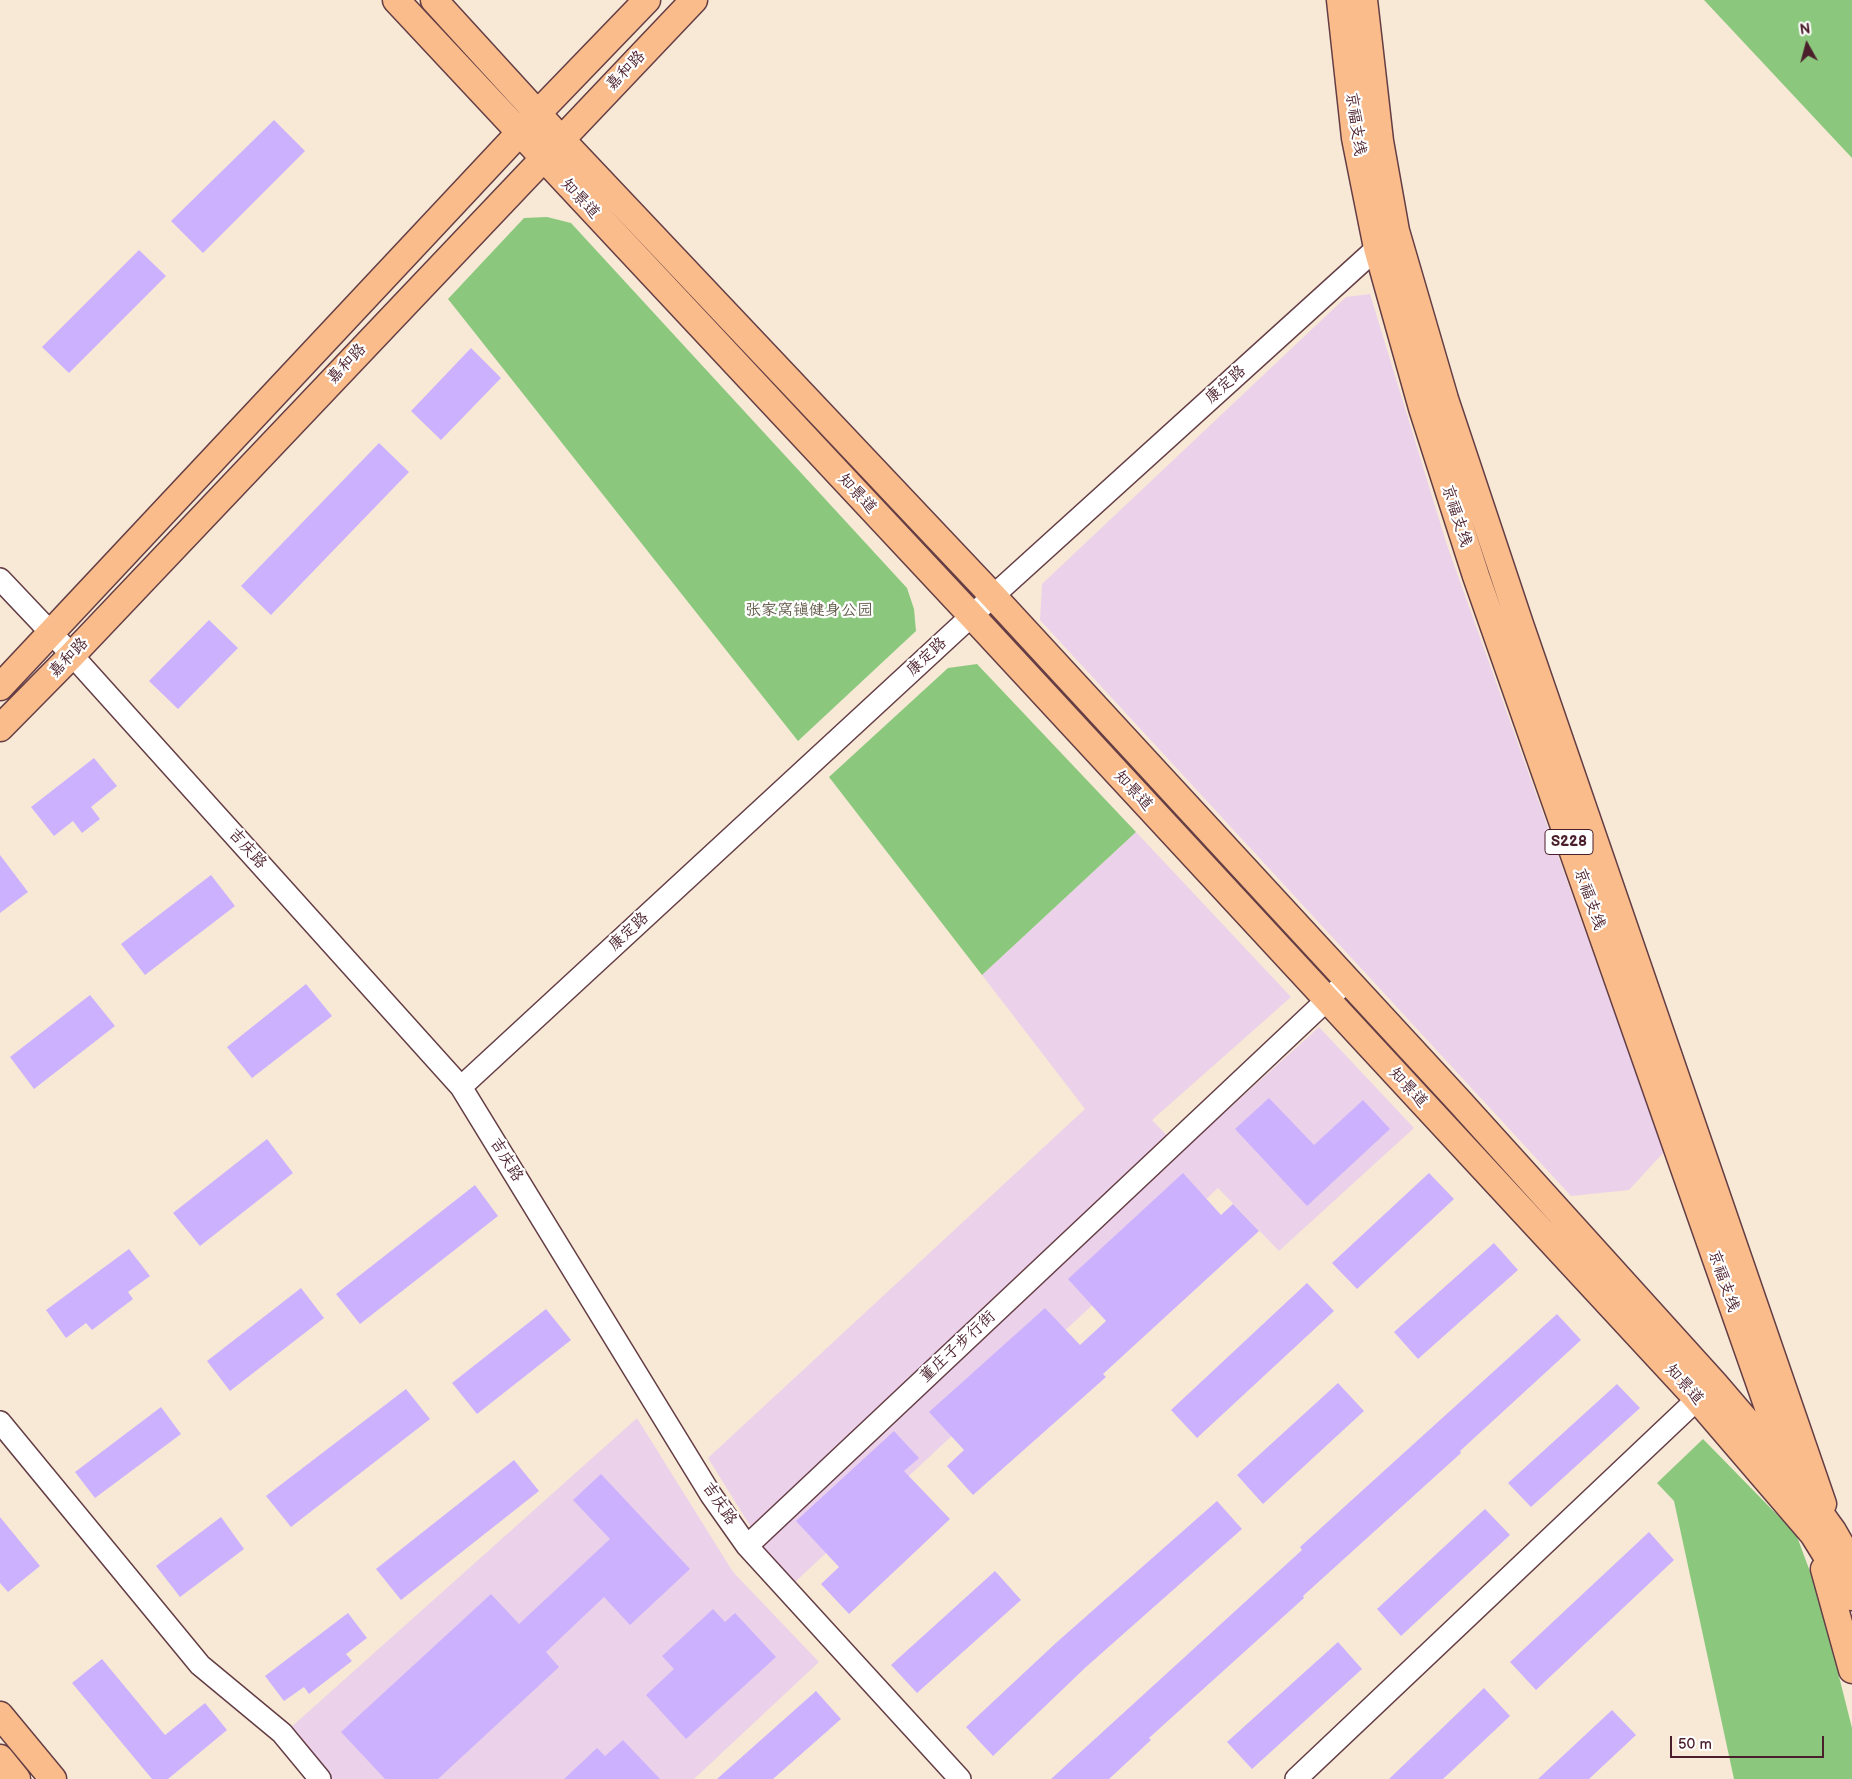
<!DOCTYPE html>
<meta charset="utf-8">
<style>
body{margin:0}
#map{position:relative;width:1852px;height:1779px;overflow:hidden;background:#f7e9d6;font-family:"Balsamiq Sans",sans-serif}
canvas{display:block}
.north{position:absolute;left:1782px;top:20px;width:50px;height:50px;-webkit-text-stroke:4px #fff;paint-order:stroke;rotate:353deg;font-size:14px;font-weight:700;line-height:20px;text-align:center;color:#4a1f2b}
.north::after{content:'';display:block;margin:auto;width:18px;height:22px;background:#4a1f2b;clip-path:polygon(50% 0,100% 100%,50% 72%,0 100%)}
.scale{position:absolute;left:1670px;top:1736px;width:154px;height:22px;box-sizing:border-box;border:2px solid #4a1f2b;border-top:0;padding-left:6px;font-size:15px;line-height:18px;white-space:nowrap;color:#4a1f2b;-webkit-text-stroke:4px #fff;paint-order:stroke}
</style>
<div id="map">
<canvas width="1852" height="1779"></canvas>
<div class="north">N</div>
<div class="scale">50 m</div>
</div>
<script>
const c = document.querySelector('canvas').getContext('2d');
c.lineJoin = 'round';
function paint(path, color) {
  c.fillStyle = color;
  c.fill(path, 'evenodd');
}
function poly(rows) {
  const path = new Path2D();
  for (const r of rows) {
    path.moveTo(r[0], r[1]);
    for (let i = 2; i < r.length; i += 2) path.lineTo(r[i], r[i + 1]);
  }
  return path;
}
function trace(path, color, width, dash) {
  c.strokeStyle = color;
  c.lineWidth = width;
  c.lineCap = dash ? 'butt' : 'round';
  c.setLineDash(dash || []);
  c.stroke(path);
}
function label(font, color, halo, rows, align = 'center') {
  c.font = font + ' "Balsamiq Sans","LXGW WenKai TC",sans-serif';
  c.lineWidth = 4.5;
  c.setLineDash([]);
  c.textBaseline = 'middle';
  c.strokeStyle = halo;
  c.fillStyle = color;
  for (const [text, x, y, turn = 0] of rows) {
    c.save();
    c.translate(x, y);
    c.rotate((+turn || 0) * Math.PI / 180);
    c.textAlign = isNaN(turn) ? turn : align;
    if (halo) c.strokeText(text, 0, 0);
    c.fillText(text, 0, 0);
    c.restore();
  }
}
paint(poly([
 [1370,294,1447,545,1664,1152,1629,1190,1571,1196,1040,620,1042,584,1346,297],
 [1136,832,1291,997,1152,1120,1182,1151,1319,1027,1414,1128,1279,1251,1218,1188,795,1582,762,1545,708,1458,1085,1109,982,975],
 [637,1418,733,1572,819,1662,694,1779,331,1779,289,1729]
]), '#ecd1ea');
paint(poly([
 [1704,0,1852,0,1852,158],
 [547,217,571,223,907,588,914,609,916,631,798,741,448,299,524,218],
 [977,664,1136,832,982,975,829,777,948,668],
 [1703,1439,1796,1534,1818,1593,1852,1728,1852,1779,1734,1779,1674,1501,1657,1483]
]), '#8bc87e');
paint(poly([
 [274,120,305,151,203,253,171,221],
 [139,250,166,276,69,373,42,347],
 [471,348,501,378,441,440,411,411],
 [379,443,409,472,271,615,241,586],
 [209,620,238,648,178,709,149,681],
 [94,758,117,786,91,807,100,819,82,833,73,821,54,836,31,807],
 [0,855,28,892,0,913],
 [211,875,235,906,145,975,121,944],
 [306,984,332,1016,252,1078,227,1047],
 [90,995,115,1026,34,1089,10,1057],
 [1269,1098,1314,1145,1363,1100,1390,1129,1307,1206,1235,1129],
 [267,1139,293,1173,200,1246,173,1213],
 [1183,1173,1221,1215,1233,1204,1259,1231,1103,1374,1106,1377,973,1495,947,1466,964,1450,929,1412,1045,1308,1080,1345,1106,1321,1068,1279],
 [1429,1173,1454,1199,1357,1289,1332,1263],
 [475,1185,498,1216,360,1324,336,1294],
 [1494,1243,1518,1270,1418,1359,1394,1332],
 [129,1249,150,1276,128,1292,133,1299,92,1330,86,1323,66,1338,46,1310],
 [1307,1283,1334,1311,1197,1438,1171,1410],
 [301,1288,324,1318,230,1391,207,1361],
 [546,1309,571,1340,477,1414,452,1383],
 [1557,1314,1581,1340,1460,1451,1461,1453,1303,1596,1304,1598,1149,1738,1151,1740,1109,1779,1051,1779,1302,1550,1300,1547],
 [1338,1383,1364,1411,1263,1504,1237,1475],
 [1617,1384,1640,1408,1531,1507,1508,1483],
 [406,1389,430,1419,291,1527,266,1496],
 [161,1407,181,1434,95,1498,75,1472],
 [894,1431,919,1458,904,1471,950,1519,849,1614,821,1584,839,1567,796,1521],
 [514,1460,539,1491,401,1600,376,1569],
 [601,1474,690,1569,630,1625,604,1597,546,1652,559,1667,438,1779,385,1779,341,1732,491,1594,519,1624,610,1539,573,1500],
 [1217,1501,1242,1529,1086,1667,993,1756,966,1727,1057,1642],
 [1485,1509,1510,1535,1401,1636,1377,1609],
 [0,1517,40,1566,8,1592,0,1583],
 [221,1517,244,1549,180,1597,156,1566],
 [1649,1532,1674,1560,1536,1690,1510,1662],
 [995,1571,1021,1600,917,1693,891,1665],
 [713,1609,725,1622,735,1613,776,1657,686,1739,646,1695,674,1669,662,1656],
 [348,1613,367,1638,346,1654,352,1661,309,1694,304,1687,284,1701,265,1676],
 [1338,1642,1362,1669,1252,1769,1227,1742],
 [102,1659,165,1735,205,1703,227,1730,168,1779,152,1779,72,1683],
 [1484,1688,1510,1716,1443,1779,1389,1779],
 [816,1691,841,1719,773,1779,717,1779],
 [1612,1710,1636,1735,1589,1779,1538,1779],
 [623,1740,660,1779,564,1779,597,1748,605,1756]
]), '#ccb2fe');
const minor = poly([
 [0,579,72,655,461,1087,711,1495,747,1546,960,1779],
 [461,1087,993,596,1388,238],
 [0,1422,200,1665,282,1733,320,1779],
 [747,1546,1347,981],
 [1296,1779,1708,1389]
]);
const major = poly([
 [396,0,972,616,1698,1400,1813,1534,1852,1597],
 [434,0,561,139,993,596,1459,1101,1714,1383,1792,1474,1833,1531,1852,1564],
 [1340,0,1355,138,1377,248,1422,408,1476,576,1785,1456],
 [1364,0,1380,141,1396,231,1445,399,1520,624,1823,1504],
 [0,687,538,113,647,0],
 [0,728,72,655,694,0],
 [1824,1569,1852,1670],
 [0,1715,53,1779],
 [0,1758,17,1779]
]);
trace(minor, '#643d45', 24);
trace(major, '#643d45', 29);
trace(minor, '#fff', 21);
trace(major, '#f9bc8a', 26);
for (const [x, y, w] of [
 [1569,842,48]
]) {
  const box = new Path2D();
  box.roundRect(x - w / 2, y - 12.5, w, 25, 4);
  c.fillStyle = '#fff';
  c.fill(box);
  trace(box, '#4a1f2b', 1);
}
label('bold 15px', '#4a1f2b', null, [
 ["S228",1569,842]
]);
label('16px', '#4a1f2b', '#fff', [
 ["嘉和路",626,71,-46],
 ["京福支线",1355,124,82],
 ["知景道",580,199,47],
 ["嘉和路",347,364,-47],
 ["康定路",1226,385,-42],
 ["知景道",857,494,47],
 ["京福支线",1456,516,72],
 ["康定路",927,657,-43],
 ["嘉和路",69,658,-46],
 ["知景道",1133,791,47],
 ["吉庆路",247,849,48],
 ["京福支线",1589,899,71],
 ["康定路",629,932,-43],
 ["知景道",1408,1088,47],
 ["吉庆路",506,1160,58],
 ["京福支线",1723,1281,71],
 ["董庄子步行街",958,1347,-43],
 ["知景道",1684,1385,48],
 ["吉庆路",719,1504,56]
]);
label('16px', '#615a48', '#fff', [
 ["张家窝镇健身公园",809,611]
]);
</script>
